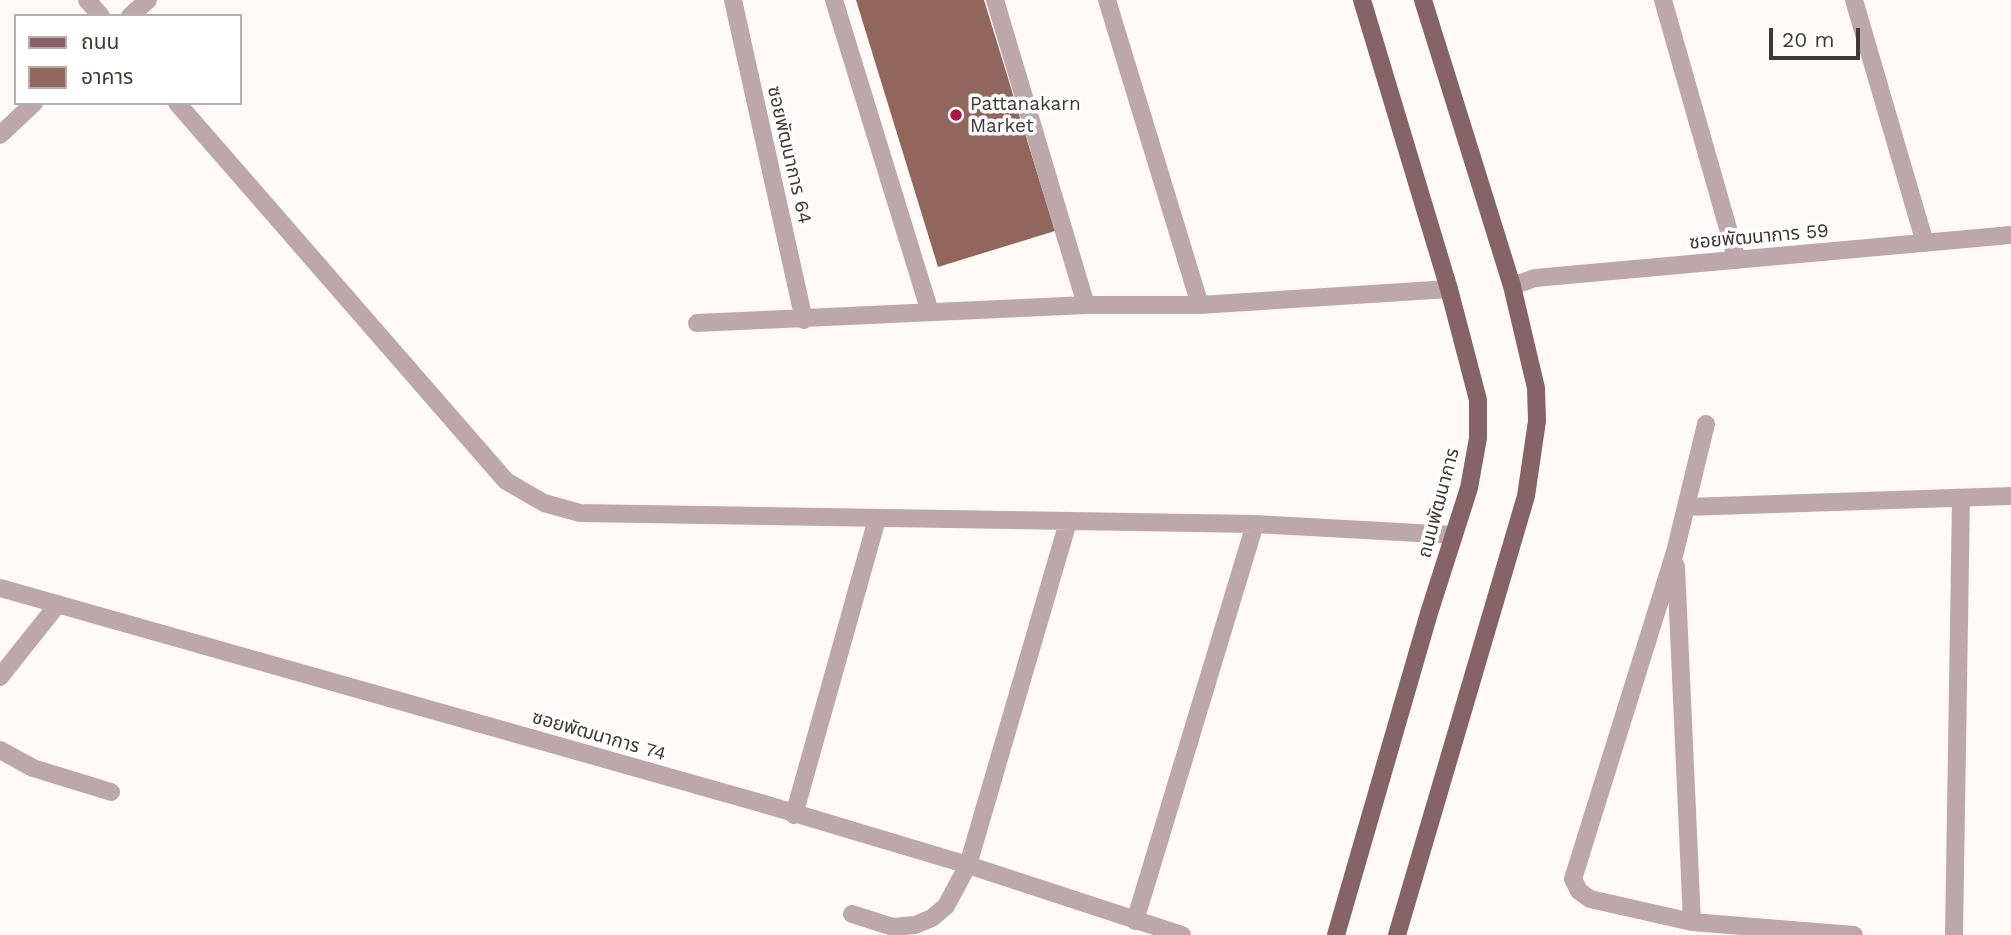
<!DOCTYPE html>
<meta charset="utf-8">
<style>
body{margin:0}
#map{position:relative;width:2011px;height:935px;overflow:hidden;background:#fffaf8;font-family:"Work Sans","Noto Sans Thai",sans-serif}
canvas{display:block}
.legend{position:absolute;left:14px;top:14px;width:228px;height:91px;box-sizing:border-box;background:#fff;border:2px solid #b3afae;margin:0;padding:9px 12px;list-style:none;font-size:21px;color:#403834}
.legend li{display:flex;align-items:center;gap:14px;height:35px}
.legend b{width:35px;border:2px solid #b3afae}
.scale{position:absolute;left:1769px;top:28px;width:91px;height:32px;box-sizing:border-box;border:4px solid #403834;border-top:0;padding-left:9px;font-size:21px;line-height:24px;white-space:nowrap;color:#403834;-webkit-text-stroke:5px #fff;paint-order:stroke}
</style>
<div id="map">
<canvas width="2011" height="935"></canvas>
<ul class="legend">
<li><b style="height:9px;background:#866269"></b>ถนน</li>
<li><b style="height:19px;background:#91675d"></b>อาคาร</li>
</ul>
<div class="scale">20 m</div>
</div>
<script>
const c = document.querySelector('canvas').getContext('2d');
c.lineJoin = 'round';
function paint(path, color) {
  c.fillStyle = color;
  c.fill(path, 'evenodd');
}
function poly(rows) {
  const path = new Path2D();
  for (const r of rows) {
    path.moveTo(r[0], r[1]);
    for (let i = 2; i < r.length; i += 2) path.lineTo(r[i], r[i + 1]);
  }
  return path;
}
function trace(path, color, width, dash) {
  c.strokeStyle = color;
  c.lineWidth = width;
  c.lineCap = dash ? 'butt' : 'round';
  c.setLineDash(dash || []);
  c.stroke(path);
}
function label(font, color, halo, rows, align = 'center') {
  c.font = font + ' "Work Sans","Noto Sans Thai",sans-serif';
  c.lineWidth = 7;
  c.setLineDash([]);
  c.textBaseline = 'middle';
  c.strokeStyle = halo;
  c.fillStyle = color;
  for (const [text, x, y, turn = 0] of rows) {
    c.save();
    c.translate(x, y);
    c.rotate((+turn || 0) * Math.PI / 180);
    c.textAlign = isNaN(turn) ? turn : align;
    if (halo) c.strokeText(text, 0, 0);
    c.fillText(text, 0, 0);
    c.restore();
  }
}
paint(poly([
 [856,0,984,0,1055,231,938,267]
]), '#91675d');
trace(poly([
 [87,0,101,16],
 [733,0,804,320],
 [834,0,930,312],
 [995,0,1086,305],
 [1107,0,1200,305],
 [1663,0,1737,260],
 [1854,0,1925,243],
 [130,16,148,0],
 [177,103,506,481,544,503,580,513,1255,524,1454,535],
 [0,135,34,103],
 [1512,286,1535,278,2011,235],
 [697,323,1086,305,1200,305,1449,289],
 [1706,424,1675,552,1573,879,1579,891,1590,899,1692,922,1854,935],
 [1687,507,2011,496],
 [1676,566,1692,922],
 [0,588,764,804,968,865,1182,935],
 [0,677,58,604],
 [0,750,33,768,111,792],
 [794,815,877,519],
 [852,914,893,927,915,925,932,918,946,906,968,865,1068,522],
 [1135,921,1255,524],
 [1954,935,1961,498]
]), '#bda7ab', 18);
trace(poly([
 [1336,935,1429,613,1469,488,1478,438,1478,400,1449,289,1362,0],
 [1397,935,1526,496,1537,421,1536,388,1512,286,1423,0]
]), '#866269', 18);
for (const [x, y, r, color] of [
 [956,115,7,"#aa1647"]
]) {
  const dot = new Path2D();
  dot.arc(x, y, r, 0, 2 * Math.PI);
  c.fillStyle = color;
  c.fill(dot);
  trace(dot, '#fff', 2.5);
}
label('19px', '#403834', '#fff', [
 ["Pattanakarn",970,104],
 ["Market",970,126]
], 'left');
label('19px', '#403834', '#fff', [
 ["ซอยพัฒนาการ 64",789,155,77],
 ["ซอยพัฒนาการ 59",1759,237,-5],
 ["ถนนพัฒนาการ",1439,503,-75],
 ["ซอยพัฒนาการ 74",599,736,16]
]);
</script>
